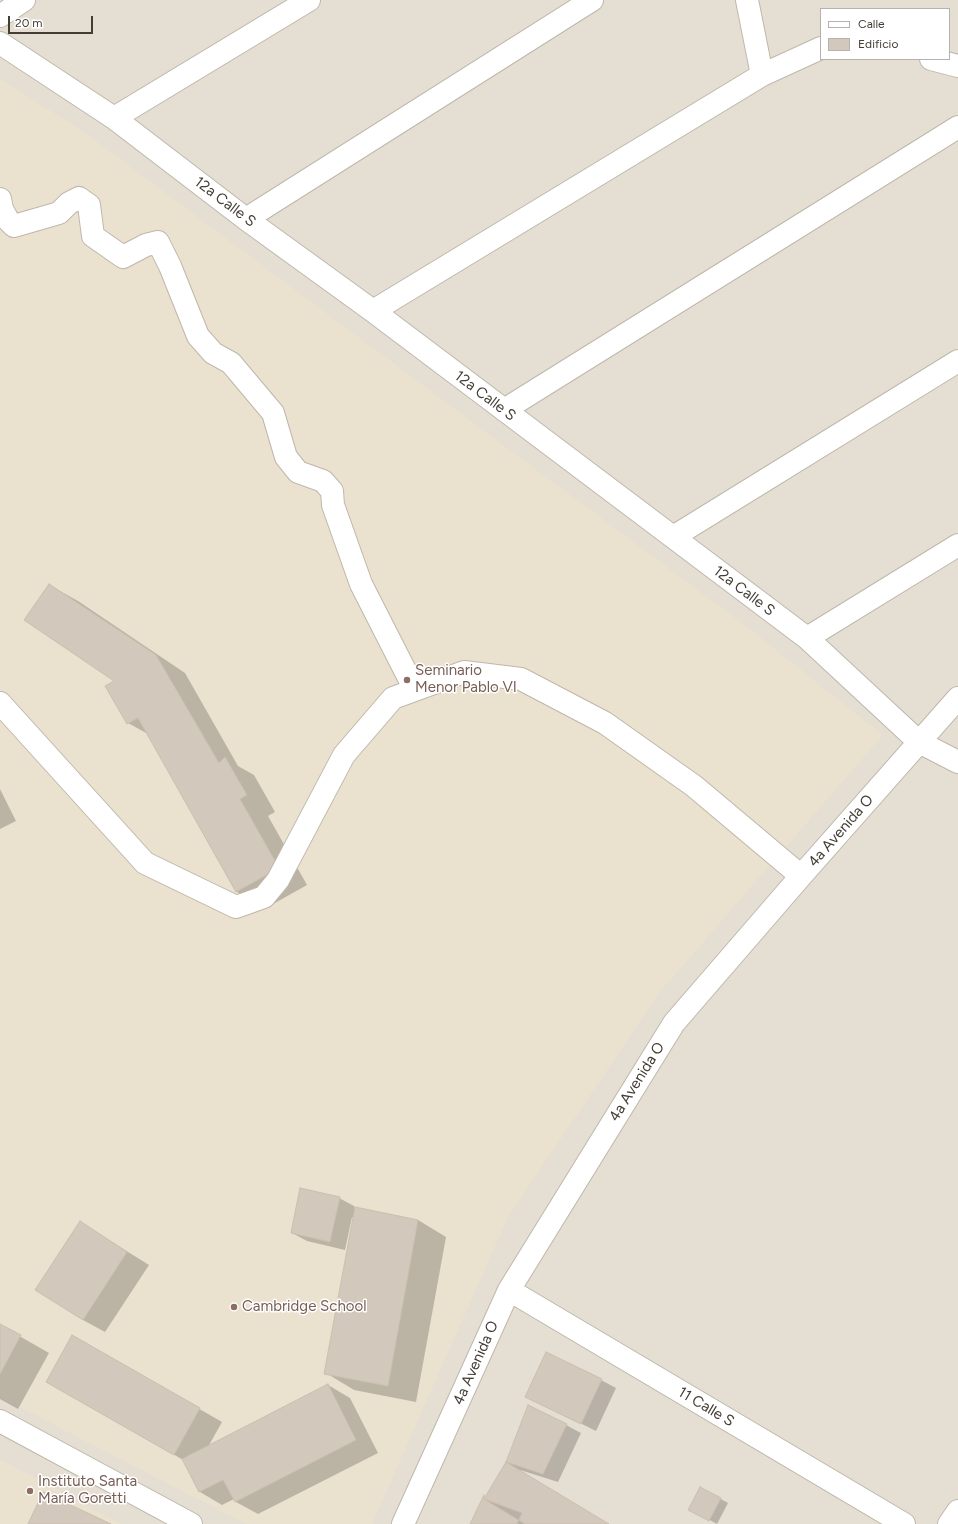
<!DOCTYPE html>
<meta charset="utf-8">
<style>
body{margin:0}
#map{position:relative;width:958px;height:1524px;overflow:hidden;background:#f1ede5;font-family:Figtree,sans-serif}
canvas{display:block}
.legend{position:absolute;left:820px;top:8px;width:130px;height:52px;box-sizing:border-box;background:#fff;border:1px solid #b4b1ae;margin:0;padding:5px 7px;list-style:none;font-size:12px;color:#433d35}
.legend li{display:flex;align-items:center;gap:8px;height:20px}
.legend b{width:20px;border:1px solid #b4b1ae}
.scale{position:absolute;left:8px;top:16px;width:85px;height:18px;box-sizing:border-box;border:2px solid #433d35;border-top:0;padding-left:5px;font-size:12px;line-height:14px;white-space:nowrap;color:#433d35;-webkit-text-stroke:3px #fff;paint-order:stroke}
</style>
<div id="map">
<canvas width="958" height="1524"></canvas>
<ul class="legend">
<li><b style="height:5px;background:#fff"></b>Calle</li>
<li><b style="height:11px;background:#d2c8bb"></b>Edificio</li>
</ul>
<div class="scale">20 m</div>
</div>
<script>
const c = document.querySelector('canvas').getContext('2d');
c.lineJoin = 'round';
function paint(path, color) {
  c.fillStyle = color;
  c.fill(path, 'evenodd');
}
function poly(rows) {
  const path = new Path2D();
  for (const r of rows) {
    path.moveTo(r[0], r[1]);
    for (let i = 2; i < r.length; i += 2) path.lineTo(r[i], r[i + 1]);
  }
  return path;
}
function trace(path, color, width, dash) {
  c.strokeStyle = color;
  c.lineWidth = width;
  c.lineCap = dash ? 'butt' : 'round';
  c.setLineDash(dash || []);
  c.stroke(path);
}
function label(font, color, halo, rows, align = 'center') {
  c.font = font + ' Figtree,sans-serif';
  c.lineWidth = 3;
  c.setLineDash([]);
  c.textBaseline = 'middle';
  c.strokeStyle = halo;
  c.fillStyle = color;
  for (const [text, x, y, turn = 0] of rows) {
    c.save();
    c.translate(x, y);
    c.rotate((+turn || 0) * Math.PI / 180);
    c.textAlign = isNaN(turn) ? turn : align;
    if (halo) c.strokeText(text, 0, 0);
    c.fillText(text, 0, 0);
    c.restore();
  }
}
paint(poly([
 [0,0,958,0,958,1524,0,1524],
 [821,9,949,9,949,59,821,59]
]), '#e5ded3');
paint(poly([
 [0,79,81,130,746,626,883,735,660,992,508,1217,372,1524,246,1524,0,1397],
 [0,1459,121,1524,0,1524]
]), '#eae1cf');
paint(poly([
 [49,585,78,601,185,673,238,766,254,775,275,812,268,816,307,885,266,908,237,892,148,734,128,723,116,681],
 [0,789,16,821,0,829],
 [339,1198,354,1206,354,1208,418,1220,446,1237,416,1402,354,1390,326,1373,354,1218,352,1217,345,1250,307,1241,292,1233],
 [80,1222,149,1265,105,1332,83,1320],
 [0,1325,49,1353,18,1409,0,1399],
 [73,1336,222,1422,208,1447,328,1385,350,1398,378,1453,258,1514,236,1502,234,1499,222,1505,200,1492,185,1461,47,1382],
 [601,1380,616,1388,596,1431,527,1397],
 [566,1425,581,1433,558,1482,517,1469,608,1524,472,1524,507,1462],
 [701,1488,728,1503,717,1524,697,1513]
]), '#0003');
const building = poly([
 [49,584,156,655,219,763,225,757,247,795,240,799,279,868,236,892,138,718,127,724,105,686,114,681,24,620,49,584],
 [300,1188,340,1197,330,1242,291,1233,300,1188],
 [355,1207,418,1220,388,1386,324,1374,355,1207],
 [80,1221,127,1252,83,1320,35,1290,80,1221],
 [0,1324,21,1335,0,1374,0,1324],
 [72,1335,200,1408,174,1455,46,1382,72,1335],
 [546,1352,602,1379,581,1424,525,1397,546,1352],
 [328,1384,356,1440,235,1502,223,1480,199,1492,182,1459,328,1384],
 [528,1405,567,1424,543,1474,506,1462,528,1405],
 [506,1462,609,1524,525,1524,484,1499,506,1462],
 [700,1487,721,1498,709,1521,688,1510,700,1487],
 [43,1492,111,1524,28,1524,43,1492],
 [484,1495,484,1499,522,1513,517,1524,470,1524,484,1495]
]);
paint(building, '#d2c8bb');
trace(building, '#ccbfae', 1);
const minor = poly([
 [747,0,762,75,821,48],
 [0,16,24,0],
 [0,43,114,118,246,219,373,311,807,638,919,742,958,762],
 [931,59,958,66],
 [114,118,309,0],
 [0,199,2,209,8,220,14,226,59,213,69,203,79,198,89,205,93,236,123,257,146,245,158,242,170,266,198,336,213,353,231,363,273,413,286,457,298,472,323,481,332,491,333,505,361,584,415,690],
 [246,219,592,0],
 [373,311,762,75],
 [504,410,958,127],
 [673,537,958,361],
 [807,638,958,545],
 [0,703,145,863,236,907,264,897,278,880,344,755,393,698,464,672,521,679,605,723,694,786,801,876],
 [509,1290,904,1524],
 [0,1421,191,1524],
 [403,1524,509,1290,674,1023,801,876,958,698],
 [949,1524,958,1511]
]);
trace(minor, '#bfb7ab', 24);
trace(minor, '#fff', 22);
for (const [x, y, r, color] of [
 [407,680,4,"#8d6e63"],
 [234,1307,4,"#8d6e63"],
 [30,1491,4,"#8d6e63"]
]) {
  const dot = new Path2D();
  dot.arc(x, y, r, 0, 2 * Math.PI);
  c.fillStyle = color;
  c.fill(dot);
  trace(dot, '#fff', 1.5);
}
label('15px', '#433d35', '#fff', [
 ["12a Calle S",225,202,37],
 ["12a Calle S",485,396,37],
 ["12a Calle S",744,591,37],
 ["4a Avenida O",841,831,-49],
 ["4a Avenida O",637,1082,-58],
 ["4a Avenida O",476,1363,-66],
 ["11 Calle S",706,1407,31]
]);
label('15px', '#785e54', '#fff', [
 ["Seminario",415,671],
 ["Menor Pablo VI",415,688],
 ["Cambridge School",242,1307],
 ["Instituto Santa",38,1482],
 ["María Goretti",38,1499]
], 'left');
</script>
